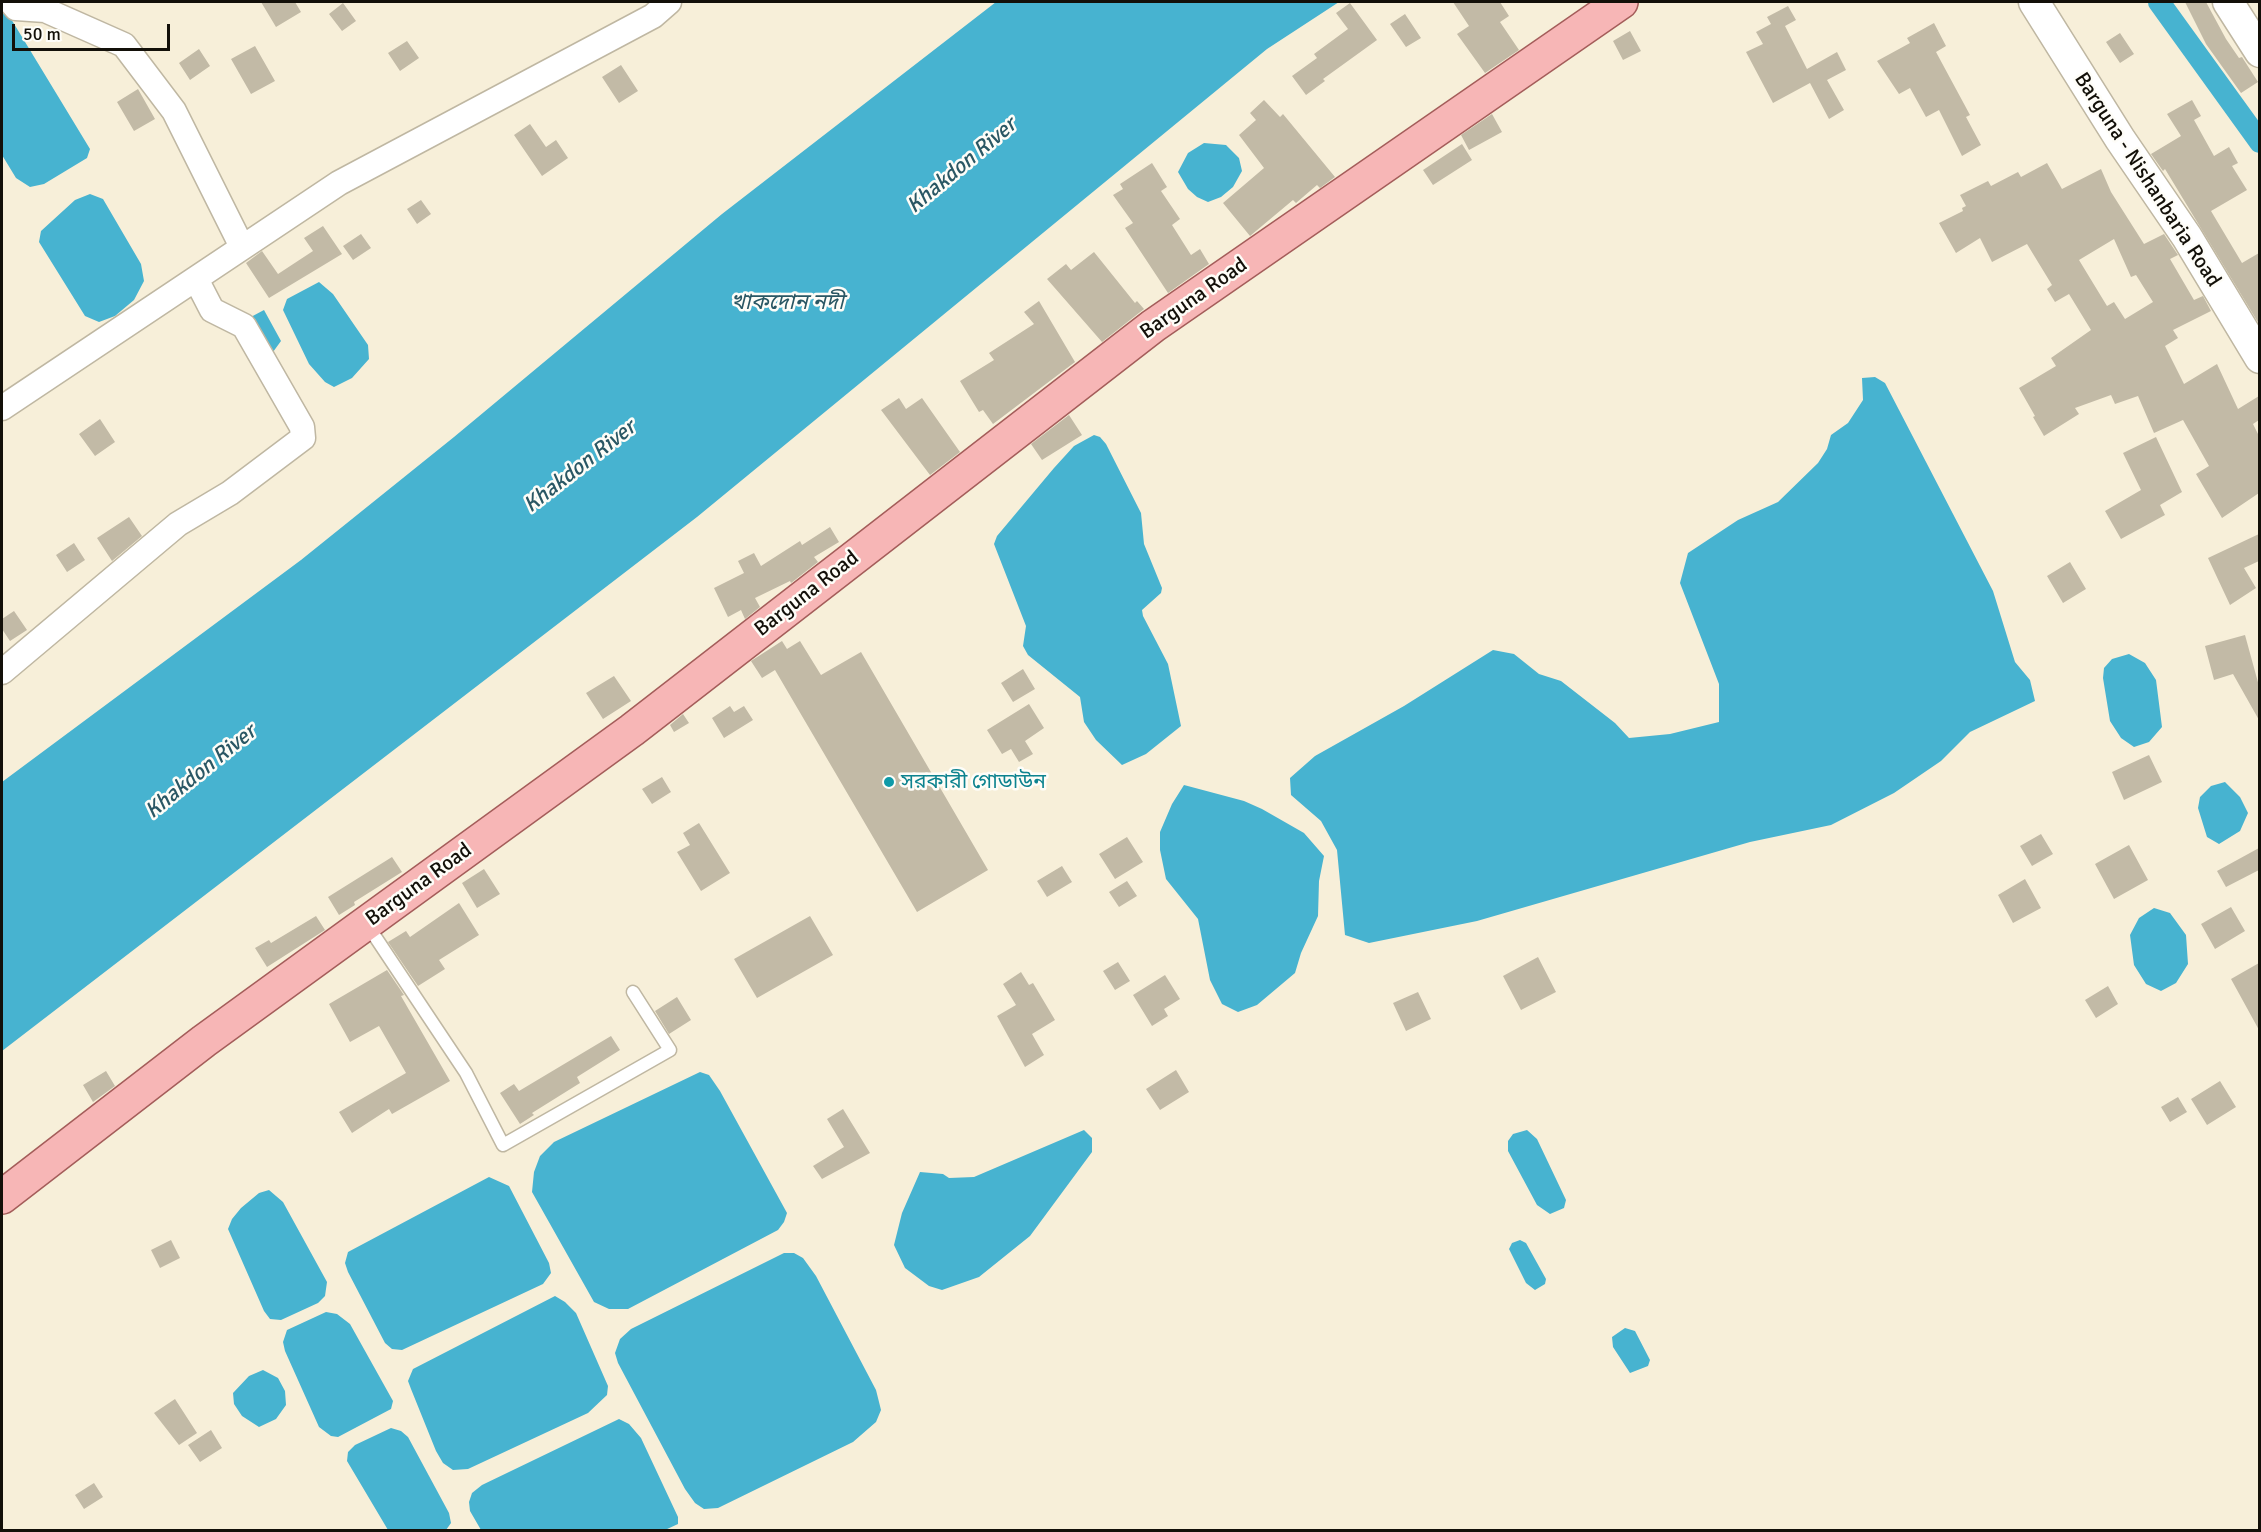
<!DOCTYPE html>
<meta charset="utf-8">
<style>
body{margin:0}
#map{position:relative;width:2261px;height:1532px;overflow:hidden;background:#f7efd9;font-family:Signika,sans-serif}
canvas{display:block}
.frame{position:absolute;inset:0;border:3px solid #131009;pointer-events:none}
.scale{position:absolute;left:12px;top:24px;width:158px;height:27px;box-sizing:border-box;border:3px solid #131009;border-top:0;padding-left:8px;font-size:18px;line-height:21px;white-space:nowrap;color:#131009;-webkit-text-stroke:4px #fefdf8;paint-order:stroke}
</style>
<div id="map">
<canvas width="2261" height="1532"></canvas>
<div class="frame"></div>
<div class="scale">50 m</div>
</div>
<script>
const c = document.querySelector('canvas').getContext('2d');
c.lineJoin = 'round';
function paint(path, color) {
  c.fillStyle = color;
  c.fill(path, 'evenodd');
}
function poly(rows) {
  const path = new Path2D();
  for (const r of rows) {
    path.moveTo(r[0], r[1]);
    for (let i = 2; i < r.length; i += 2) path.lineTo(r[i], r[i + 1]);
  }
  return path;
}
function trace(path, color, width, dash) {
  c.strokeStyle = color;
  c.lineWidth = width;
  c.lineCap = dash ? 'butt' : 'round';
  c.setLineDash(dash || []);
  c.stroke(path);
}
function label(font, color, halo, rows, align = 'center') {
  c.font = font + ' Signika,"Noto Sans Bengali",sans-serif';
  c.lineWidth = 5;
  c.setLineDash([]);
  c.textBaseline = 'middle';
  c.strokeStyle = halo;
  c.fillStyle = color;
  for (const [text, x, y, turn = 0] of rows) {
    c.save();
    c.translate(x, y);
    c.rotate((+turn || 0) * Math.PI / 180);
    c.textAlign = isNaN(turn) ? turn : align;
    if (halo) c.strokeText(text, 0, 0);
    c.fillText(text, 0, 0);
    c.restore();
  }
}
paint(poly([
 [996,2,1339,2,1267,49,697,517,2,1051,2,782,301,560,454,437,722,214],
 [2,4,90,149,87,158,44,184,30,187,16,178,2,155],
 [1204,143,1226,145,1239,158,1242,171,1233,187,1221,197,1208,202,1197,197,1188,189,1178,172,1188,153],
 [90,194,103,199,141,264,144,281,134,300,115,316,99,322,85,316,39,242,41,231,75,200],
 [319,282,333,294,368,345,369,359,352,378,334,387,325,382,309,364,283,310,287,299],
 [264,310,281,341,273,352,267,354,249,318],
 [1875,377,1885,383,1993,591,2015,662,2030,680,2035,701,1970,732,1941,761,1894,793,1831,825,1750,842,1477,921,1369,943,1345,935,1337,850,1321,821,1291,795,1290,778,1315,756,1404,706,1493,650,1514,654,1539,674,1561,681,1615,723,1629,738,1670,734,1719,722,1719,684,1680,583,1688,553,1738,520,1778,502,1818,463,1827,449,1831,435,1848,423,1863,400,1862,378],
 [1094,435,1100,437,1106,444,1141,513,1144,544,1162,588,1161,593,1142,610,1143,616,1168,664,1181,726,1146,754,1122,765,1096,740,1084,722,1080,697,1028,655,1023,646,1026,626,994,544,997,536,1054,468,1074,446],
 [2129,654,2145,663,2156,680,2162,727,2149,742,2134,747,2121,738,2110,721,2103,678,2104,668,2112,659],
 [2225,782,2240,797,2248,813,2240,831,2219,844,2207,837,2198,808,2200,797,2211,786],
 [1184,785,1244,801,1262,809,1304,833,1324,856,1319,881,1318,916,1301,953,1295,973,1257,1005,1238,1012,1222,1004,1210,980,1198,919,1166,879,1160,850,1160,832,1172,804],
 [2154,908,2170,913,2186,935,2188,964,2176,983,2161,991,2146,984,2134,965,2130,935,2139,918],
 [700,1072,709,1075,720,1091,787,1213,784,1222,778,1230,628,1309,609,1309,594,1302,532,1192,534,1172,540,1156,554,1142],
 [1084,1130,1092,1138,1092,1152,1030,1236,979,1277,942,1290,929,1286,905,1268,894,1245,902,1213,920,1172,943,1174,949,1178,974,1177],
 [1527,1130,1537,1139,1566,1200,1564,1208,1550,1214,1537,1205,1508,1151,1508,1141,1513,1134],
 [489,1177,509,1186,549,1263,551,1273,543,1284,402,1350,392,1349,385,1343,348,1272,345,1263,348,1252],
 [269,1190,283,1202,327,1282,325,1296,318,1303,281,1320,270,1319,264,1311,228,1229,232,1219,241,1208,259,1193],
 [1520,1240,1526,1243,1546,1279,1545,1284,1535,1290,1526,1283,1509,1249,1512,1243],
 [784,1253,794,1253,803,1258,816,1276,876,1390,881,1410,876,1422,853,1442,718,1508,704,1509,695,1503,685,1489,618,1363,615,1353,620,1339,631,1329],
 [555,1296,565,1302,576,1313,608,1386,607,1395,588,1413,468,1469,453,1470,443,1463,436,1451,411,1389,408,1381,413,1369],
 [326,1312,337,1314,350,1324,393,1401,391,1409,338,1437,331,1436,319,1427,285,1351,283,1342,287,1330],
 [1625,1328,1635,1331,1650,1360,1648,1366,1630,1373,1613,1347,1612,1337],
 [263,1370,278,1378,285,1391,286,1405,276,1419,259,1427,242,1416,234,1404,233,1393,249,1376],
 [619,1419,629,1424,641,1438,678,1517,678,1524,665,1530,481,1530,470,1511,469,1502,472,1493,482,1485],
 [391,1428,401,1431,408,1437,449,1513,451,1523,446,1530,388,1530,347,1461,348,1452,355,1445]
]), '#47b3d0');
trace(poly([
 [2159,2,2260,142]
]), '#47b3d0', 22);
paint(poly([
 [261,2,295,2,301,12,276,27],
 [1453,2,1500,2,1509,16,1500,22,1519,50,1485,73,1457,34,1469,26],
 [2185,2,2206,2,2226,39,2239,58,2242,57,2258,82,2241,93,2206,44],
 [343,3,356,21,342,31,329,14],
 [1350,3,1377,40,1323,79,1325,81,1306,95,1292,76,1317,58,1314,54,1348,29,1336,13],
 [1788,6,1796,20,1785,26,1807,69,1837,52,1846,70,1827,80,1844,110,1829,119,1810,83,1773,103,1746,52,1763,44,1756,32,1771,24,1767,17],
 [1405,14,1421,38,1406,47,1390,24],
 [1934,23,1946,46,1936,52,1970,115,1966,117,1981,145,1962,156,1939,110,1926,117,1910,88,1899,94,1877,61,1910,43,1907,38],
 [1630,31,1641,51,1623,60,1613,41],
 [2120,33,2134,54,2120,63,2106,42],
 [407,41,419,58,400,71,388,53],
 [255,46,275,81,251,94,231,59],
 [199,49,210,66,190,80,179,63],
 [621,65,638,91,619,103,602,77],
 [138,89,155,119,134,131,117,102],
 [1264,100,1280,117,1283,114,1335,177,1320,188,1317,185,1296,203,1293,200,1250,236,1223,203,1264,168,1239,135,1256,120,1250,113],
 [2192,100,2201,116,2194,120,2214,156,2229,147,2238,163,2232,166,2247,190,2211,211,2242,263,2259,253,2259,324,2165,169,2163,171,2151,154,2181,136,2167,114],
 [1492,114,1502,132,1469,150,1461,135],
 [530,124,546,147,556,140,568,158,542,176,514,135],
 [1462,144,1472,160,1433,185,1423,170],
 [1152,163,1167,187,1161,191,1180,219,1172,225,1191,255,1200,249,1209,264,1168,293,1125,228,1133,223,1113,195,1123,189,1120,184],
 [2047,163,2062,189,2101,169,2111,192,2144,244,2164,234,2178,255,2170,259,2194,300,2203,296,2211,311,2173,330,2178,338,2165,346,2184,384,2217,364,2238,409,2259,396,2259,420,2253,424,2259,436,2259,493,2222,518,2196,474,2209,466,2183,420,2154,433,2138,396,2115,404,2111,395,2075,408,2079,414,2044,436,2033,417,2035,416,2019,388,2056,366,2051,358,2091,330,2069,294,2055,302,2047,289,2052,285,2027,244,1992,262,1980,238,1956,253,1939,223,1963,211,1962,208,1966,206,1960,195,1988,181,1991,186,2018,172,2021,177],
 [2114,239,2131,277,2136,275,2153,302,2125,319,2114,302,2107,306,2079,260],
 [421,200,431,214,417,224,407,209],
 [323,226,342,254,269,298,246,263,262,251,278,274,313,251,304,238],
 [361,234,371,248,353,260,343,246],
 [1094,252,1135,303,1137,301,1144,309,1102,342,1047,279,1066,264,1071,270],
 [1039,301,1075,362,993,424,983,410,979,412,960,381,994,360,989,353,1034,324,1024,312],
 [899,398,906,409,922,398,960,452,930,475,881,410],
 [1069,415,1082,435,1042,460,1031,444],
 [100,419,115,442,95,456,79,434],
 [2156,437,2182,492,2160,505,2165,515,2121,539,2105,511,2141,490,2123,453],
 [129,517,142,536,112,561,97,538],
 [830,527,839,542,814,557,818,562,791,583,790,581,755,598,760,607,745,619,741,610,728,617,714,588,744,573,738,561,754,553,761,566,800,541,802,545],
 [2259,534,2259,561,2244,568,2256,588,2230,605,2208,558],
 [74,543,85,560,67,572,56,555],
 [2070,562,2086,589,2063,603,2047,576],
 [14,611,27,630,10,641,2,629,2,619],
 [2245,635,2259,686,2259,720,2233,674,2214,680,2205,646],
 [782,641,787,649,800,641,821,675,861,652,988,870,917,912,775,670,762,678,751,661],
 [1023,669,1035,689,1013,702,1001,683],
 [614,676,631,701,603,719,586,693],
 [1029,704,1044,728,1025,741,1033,754,1019,762,1011,749,1002,754,987,730],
 [730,706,734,712,744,706,753,720,724,738,712,718],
 [683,714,689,723,674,732,670,725],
 [2149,755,2162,782,2124,800,2112,772],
 [662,777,671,792,652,804,642,789],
 [699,823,730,873,701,891,677,852,690,845,683,833],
 [2041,834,2053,854,2032,866,2020,846],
 [1127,837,1143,862,1115,879,1099,854],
 [2129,845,2148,880,2114,899,2095,864],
 [2259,848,2259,870,2226,887,2217,871],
 [392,857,402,872,354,902,355,905,339,915,328,897],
 [1062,866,1072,882,1047,897,1037,881],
 [484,869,500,894,477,908,462,883],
 [2025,879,2041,908,2013,923,1998,895],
 [1127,881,1137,896,1119,907,1109,892],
 [459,903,479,935,439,960,445,969,418,986,388,942,406,931,410,937],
 [2231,907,2245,931,2215,949,2201,924],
 [316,916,325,930,267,967,255,948,269,940,271,943],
 [810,916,833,955,757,998,734,959],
 [1538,957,1556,992,1521,1010,1503,976],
 [1118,962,1130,981,1115,990,1103,971],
 [2259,963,2259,1030,2231,979],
 [387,970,404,995,401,996,450,1081,392,1114,389,1109,352,1133,339,1112,406,1073,379,1026,350,1042,329,1004],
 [1021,972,1029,985,1033,983,1055,1020,1032,1034,1044,1055,1025,1067,997,1016,1016,1005,1003,984],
 [1165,975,1180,999,1164,1009,1168,1016,1152,1026,1133,995],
 [2108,986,2118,1004,2096,1018,2085,1000],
 [1418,992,1431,1019,1406,1031,1393,1003],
 [677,997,691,1020,669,1034,655,1011],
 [611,1036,620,1050,577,1077,580,1083,532,1113,534,1115,520,1124,500,1093,514,1084,519,1091],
 [1176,1070,1189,1092,1160,1110,1146,1089],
 [106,1071,115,1086,93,1102,83,1085],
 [2220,1081,2236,1107,2207,1125,2191,1099],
 [2178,1097,2187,1112,2170,1122,2161,1107],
 [843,1109,870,1153,822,1179,813,1166,844,1147,827,1119],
 [171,1240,180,1258,160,1268,151,1250],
 [175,1399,197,1433,179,1445,154,1413],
 [211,1430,222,1448,200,1462,188,1445],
 [94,1483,103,1497,84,1509,75,1495]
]), '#c2baa6');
const service = poly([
 [366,923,466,1073,503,1145,670,1050,633,992]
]);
const minor = poly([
 [11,2,16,8,45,10,124,45,174,111,242,247],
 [2,408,339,183,653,16,669,2],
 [2,672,178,524,230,493,303,438,302,427,244,326,212,310,196,279]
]);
const tertiary = poly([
 [2034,2,2120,139,2187,237,2260,358],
 [2228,2,2260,52]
]);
const primary = poly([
 [2,1197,204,1041,632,730,1153,326,1621,2]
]);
trace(service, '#bfb7a2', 15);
trace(minor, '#bfb7a2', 27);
trace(tertiary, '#bfb7a2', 33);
trace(primary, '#a45d5a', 36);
trace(service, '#fff', 12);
trace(minor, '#fff', 24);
trace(tertiary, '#fff', 30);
trace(primary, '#f7b6b6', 33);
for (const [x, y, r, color] of [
 [889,782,6,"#0f9aa8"]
]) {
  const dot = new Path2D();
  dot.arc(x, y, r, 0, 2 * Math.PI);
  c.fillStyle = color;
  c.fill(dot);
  trace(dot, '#fefdf8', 2);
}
label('21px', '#131009', '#fefdf8', [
 ["Barguna - Nishanbaria Road",2147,180,57],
 ["Barguna Road",1194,299,-35],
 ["Barguna Road",807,594,-38],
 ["Barguna Road",419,885,-36]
]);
label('21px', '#0d838f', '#fefdf8', [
 ["সরকারী গোডাউন",901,782]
], 'left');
label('italic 22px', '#2a5764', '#fefdf8', [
 ["Khakdon River",962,166,-40],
 ["খাকদোন নদী",787,303],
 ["Khakdon River",580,467,-38],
 ["Khakdon River",201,772,-39]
]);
</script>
